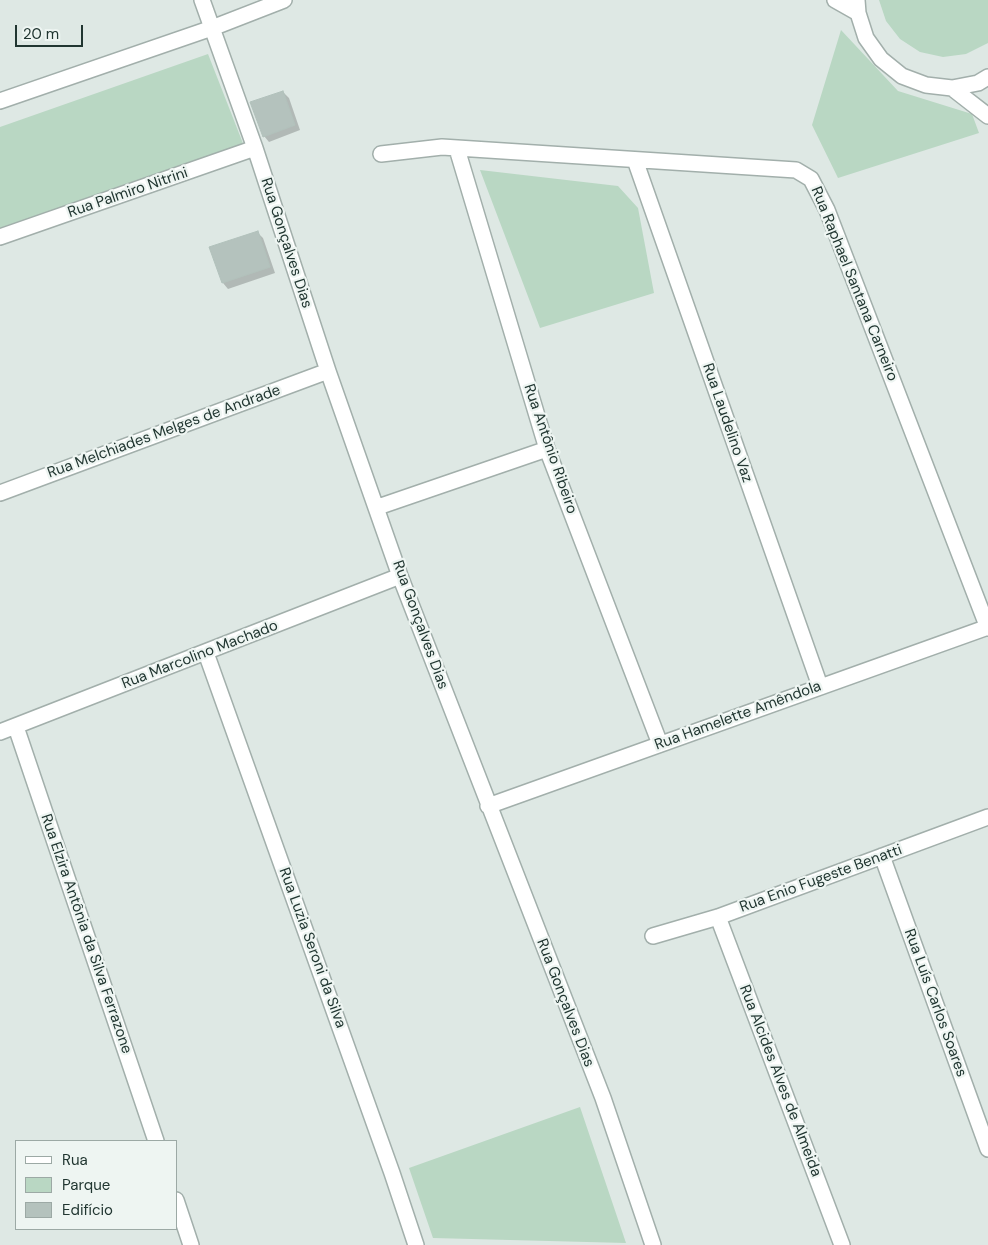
<!DOCTYPE html>
<meta charset="utf-8">
<style>
body{margin:0}
#map{position:relative;width:988px;height:1245px;overflow:hidden;background:#dee8e4;font-family:"DM Sans",sans-serif}
canvas{display:block}
.legend{position:absolute;left:15px;top:1140px;width:162px;height:90px;box-sizing:border-box;background:#eef5f2;border:1px solid #9ca9a5;margin:0;padding:6px 9px;list-style:none;font-size:15px;color:#213631}
.legend li{display:flex;align-items:center;gap:10px;height:25px}
.legend b{width:25px;border:1px solid #9ca9a5}
.scale{position:absolute;left:15px;top:25px;width:68px;height:22px;box-sizing:border-box;border:2px solid #213631;border-top:0;padding-left:6px;font-size:15px;line-height:18px;white-space:nowrap;color:#213631;-webkit-text-stroke:4px #eef5f2;paint-order:stroke}
</style>
<div id="map">
<canvas width="988" height="1245"></canvas>
<ul class="legend">
<li><b style="height:6px;background:#fff"></b>Rua</li>
<li><b style="height:14px;background:#b9d7c3"></b>Parque</li>
<li><b style="height:14px;background:#b4c2bd"></b>Edifício</li>
</ul>
<div class="scale">20 m</div>
</div>
<script>
const c = document.querySelector('canvas').getContext('2d');
c.lineJoin = 'round';
function paint(path, color) {
  c.fillStyle = color;
  c.fill(path, 'evenodd');
}
function poly(rows) {
  const path = new Path2D();
  for (const r of rows) {
    path.moveTo(r[0], r[1]);
    for (let i = 2; i < r.length; i += 2) path.lineTo(r[i], r[i + 1]);
  }
  return path;
}
function trace(path, color, width, dash) {
  c.strokeStyle = color;
  c.lineWidth = width;
  c.lineCap = dash ? 'butt' : 'round';
  c.setLineDash(dash || []);
  c.stroke(path);
}
function label(font, color, halo, rows, align = 'center') {
  c.font = font + ' "DM Sans",sans-serif';
  c.lineWidth = 4.5;
  c.setLineDash([]);
  c.textBaseline = 'middle';
  c.strokeStyle = halo;
  c.fillStyle = color;
  for (const [text, x, y, turn = 0] of rows) {
    c.save();
    c.translate(x, y);
    c.rotate((+turn || 0) * Math.PI / 180);
    c.textAlign = isNaN(turn) ? turn : align;
    if (halo) c.strokeText(text, 0, 0);
    c.fillText(text, 0, 0);
    c.restore();
  }
}
paint(poly([
 [879,0,988,0,988,43,966,54,943,57,920,52,900,39,886,21],
 [841,30,898,91,972,114,979,133,838,178,812,125],
 [208,54,244,146,0,242,0,127],
 [480,170,618,186,638,208,654,293,540,328],
 [580,1107,626,1243,433,1238,409,1168]
]), '#b9d7c3');
paint(poly([
 [283,92,289,98,300,130,269,142,264,136],
 [257,232,263,238,275,273,228,289,223,283]
]), '#0003');
const building = poly([
 [283,91,295,125,263,137,250,102,283,91],
 [258,231,270,267,222,283,209,247,258,231]
]);
paint(building, '#b4c2bd');
trace(building, '#b1c1bb', 1);
const minor = poly([
 [202,0,255,148,328,371,400,576,603,1098,653,1245],
 [835,0,858,13],
 [857,0,858,13,866,38,881,59,902,76,926,85,952,88,978,83,988,77],
 [952,88,988,116],
 [0,101,212,28,284,0],
 [457,149,547,449,660,744],
 [381,154,442,147,796,170,811,179,827,210,988,628],
 [635,160,820,686],
 [0,237,255,148],
 [0,493,328,371],
 [378,507,547,449],
 [206,653,392,1173,416,1245],
 [16,727,156,1141],
 [0,732,400,576],
 [488,806,988,627],
 [882,856,988,1149],
 [718,917,842,1245],
 [653,936,718,917,988,817],
 [176,1200,191,1245]
]);
trace(minor, '#a2afab', 18);
trace(minor, '#fff', 15);
label('15px', '#213631', '#eef5f2', [
 ["Rua Palmiro Nitrini",128,193,-19],
 ["Rua Gonçalves Dias",286,243,72],
 ["Rua Raphael Santana Carneiro",854,284,68],
 ["Rua Laudelino Vaz",727,423,71],
 ["Rua Melchiades Melges de Andrade",164,432,-20],
 ["Rua Antônio Ribeiro",550,449,71],
 ["Rua Gonçalves Dias",420,625,70],
 ["Rua Marcolino Machado",200,655,-21],
 ["Rua Hamelette Amêndola",738,716,-20],
 ["Rua Enio Fugeste Benatti",821,879,-20],
 ["Rua Elzira Antônia da Silva Ferrazone",86,934,71],
 ["Rua Luzia Seroni da Silva",312,948,70],
 ["Rua Gonçalves Dias",565,1003,69],
 ["Rua Luís Carlos Soares",935,1003,70],
 ["Rua Alcides Alves de Almeida",780,1081,69]
]);
</script>
